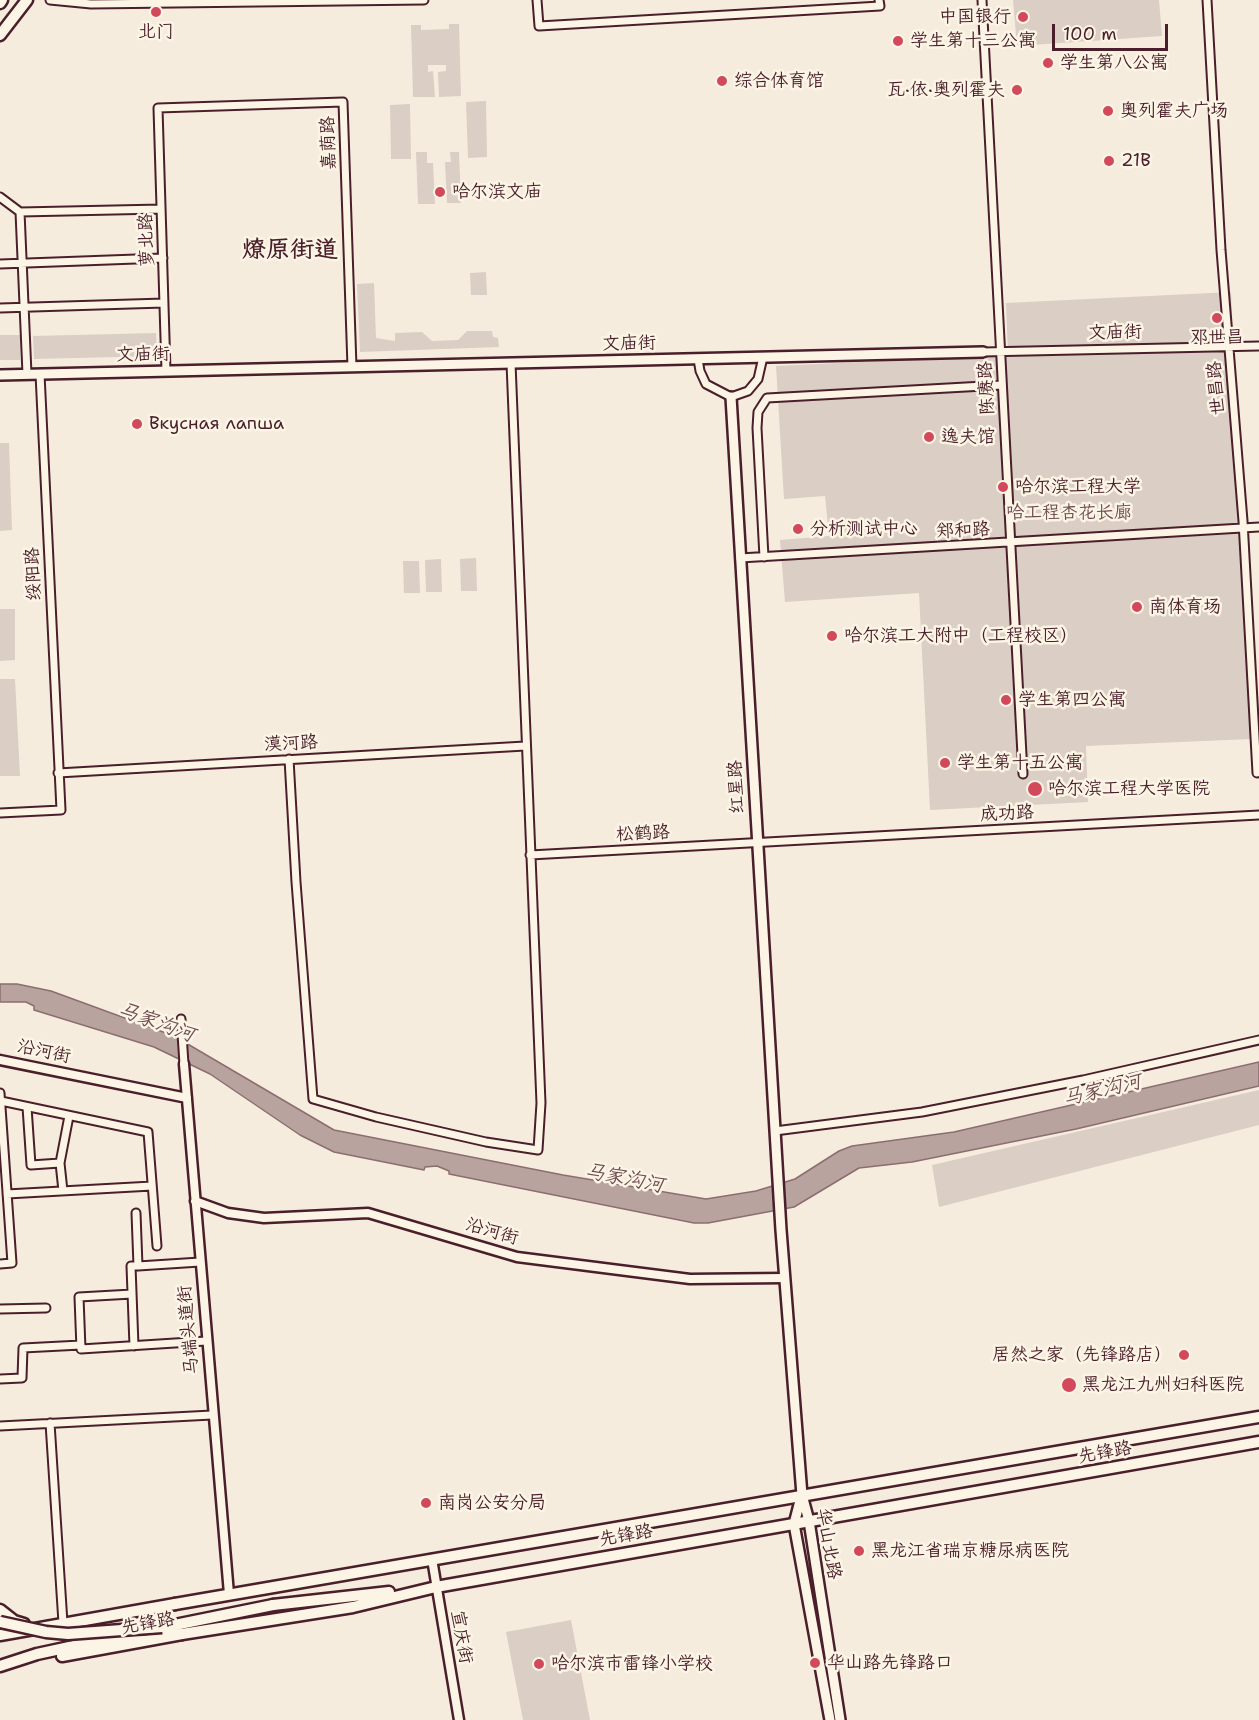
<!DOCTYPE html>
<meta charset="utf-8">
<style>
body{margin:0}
#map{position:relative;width:1259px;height:1720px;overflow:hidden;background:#f5ecde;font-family:"Shantell Sans",sans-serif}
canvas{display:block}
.scale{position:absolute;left:1052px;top:24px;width:116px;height:27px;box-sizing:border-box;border:3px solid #4a1f2b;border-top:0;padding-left:8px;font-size:18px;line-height:21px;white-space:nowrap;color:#4a1f2b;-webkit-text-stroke:4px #fcf5e5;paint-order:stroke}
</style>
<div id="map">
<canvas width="1259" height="1720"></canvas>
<div class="scale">100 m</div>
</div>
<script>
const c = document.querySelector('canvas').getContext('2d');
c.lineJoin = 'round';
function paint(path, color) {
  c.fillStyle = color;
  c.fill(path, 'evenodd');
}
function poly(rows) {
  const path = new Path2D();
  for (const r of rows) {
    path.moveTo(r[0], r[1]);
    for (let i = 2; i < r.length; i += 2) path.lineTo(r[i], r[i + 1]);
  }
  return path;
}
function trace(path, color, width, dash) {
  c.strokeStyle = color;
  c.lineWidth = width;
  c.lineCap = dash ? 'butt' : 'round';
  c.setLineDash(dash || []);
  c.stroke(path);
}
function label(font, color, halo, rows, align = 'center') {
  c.font = font + ' "Shantell Sans","LXGW WenKai TC",sans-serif';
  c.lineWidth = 5;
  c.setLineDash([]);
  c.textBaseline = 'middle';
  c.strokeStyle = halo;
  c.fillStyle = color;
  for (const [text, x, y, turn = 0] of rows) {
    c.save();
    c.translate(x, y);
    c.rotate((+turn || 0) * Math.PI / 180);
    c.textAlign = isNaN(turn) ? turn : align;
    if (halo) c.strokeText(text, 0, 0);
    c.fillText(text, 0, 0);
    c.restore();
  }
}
paint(poly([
 [1013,0,1159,0,1162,36,1017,46],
 [449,24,459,24,461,96,439,97,438,72,446,71,446,65,428,65,428,72,433,71,435,97,413,97,411,25,421,25,421,30,449,29],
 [486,101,487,157,468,158,466,102],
 [410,104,411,159,391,159,390,105],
 [416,152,427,152,427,163,433,163,435,204,418,204],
 [450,152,459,152,461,203,447,203,445,162,451,162],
 [486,272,487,295,471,295,470,273],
 [374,283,376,338,395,341,395,333,422,332,432,341,458,340,467,331,492,331,493,337,498,338,499,347,360,352,357,284],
 [1231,292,1251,739,1086,746,1088,802,930,810,919,593,785,602,780,540,829,536,825,496,784,499,776,366,1008,355,1006,303],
 [156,333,157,356,34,359,33,336],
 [0,335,20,335,20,360,0,360],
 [0,443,9,443,12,530,0,531],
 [476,558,477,591,461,591,460,559],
 [441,559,442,592,426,592,425,560],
 [403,561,419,561,420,593,404,593],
 [0,609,15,609,15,660,0,661],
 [0,679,15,679,20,776,0,776],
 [1259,1090,1259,1125,939,1207,932,1165],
 [571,1620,590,1720,523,1720,506,1632]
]), '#dbcec4');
const water = poly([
 [0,984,17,984,51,991,174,1036,334,1130,563,1175,706,1199,756,1191,795,1179,839,1151,852,1146,954,1132,1259,1062,1259,1086,1076,1129,912,1162,859,1168,794,1207,708,1223,694,1223,449,1174,449,1171,437,1166,425,1167,424,1170,334,1152,300,1135,210,1074,154,1047,34,1010,34,1006,26,1002,0,1002,0,984]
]);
paint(water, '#b8a39e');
trace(water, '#8c6e70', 1.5);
const minor = poly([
 [50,0,91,4,424,0],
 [537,0,539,26,880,6,879,0],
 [982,0,1023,774],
 [1207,0,1221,250,1243,521,1257,773],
 [0,197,20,212,27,374],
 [20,212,161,209],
 [0,264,163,258],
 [0,308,164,303],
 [983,352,1259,346],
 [698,359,700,371,706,384,731,397,748,391,758,379,763,357],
 [166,371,158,108,343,102,352,367],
 [764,557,757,428,758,412,767,398,1002,385],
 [740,558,1259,527],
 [289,759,296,882,313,1099,376,1117,486,1142,538,1150,541,1103,511,363],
 [58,773,525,746],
 [0,813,61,810,40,374],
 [530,855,1259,815],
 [181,1019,184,1064],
 [0,1093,12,1263,0,1264],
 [1,1101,148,1132,157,1246],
 [27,1107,31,1165,60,1163],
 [775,1131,922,1112,1083,1080,1259,1040],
 [63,1191,60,1163,69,1116],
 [7,1194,152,1186],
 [138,1266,200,1262],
 [132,1294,79,1297,81,1349,206,1341],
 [0,1309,46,1308],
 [134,1346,131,1266,138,1266,136,1213],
 [0,1379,22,1378,23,1348,81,1345],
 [50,1423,63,1623],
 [0,1426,212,1415]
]);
const tertiary = poly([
 [0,1060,187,1098],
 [184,1064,229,1594],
 [195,1201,228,1213,264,1218,368,1213,517,1257,690,1279,784,1278],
 [432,1559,459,1720]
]);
const secondary = poly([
 [0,375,983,352],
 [731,397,781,1230,802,1495,809,1521,840,1720],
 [801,1497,794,1524,830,1720]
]);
const primary = poly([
 [175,1604,1259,1417],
 [273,1605,389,1592],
 [182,1634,353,1607,436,1587,1259,1442]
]);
const trunk = poly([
 [0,3,2,0],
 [0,35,27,0],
 [0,1610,14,1621,24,1624],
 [155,1629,273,1605],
 [0,1635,175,1604],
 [62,1656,182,1634],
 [0,1666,37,1654,139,1632]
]);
trace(minor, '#4a1f2b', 11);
trace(tertiary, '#4a1f2b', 13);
trace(secondary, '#4a1f2b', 14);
trace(primary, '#4a1f2b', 15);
trace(trunk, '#4a1f2b', 15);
trace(minor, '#fcf5e5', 7);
trace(tertiary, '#fcf5e5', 8);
trace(secondary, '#fcf5e5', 9);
trace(primary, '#fcf5e5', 10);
trace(trunk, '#fcf5e5', 10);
const trunkBridge = poly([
 [0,1622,46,1632,68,1634,162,1627]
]);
trace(trunkBridge, '#4a1f2b', 15, []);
trace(trunkBridge, '#fcf5e5', 10);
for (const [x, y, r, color] of [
 [156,12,6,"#d1495b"],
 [1023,17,6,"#d1495b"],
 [898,41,6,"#d1495b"],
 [1048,63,6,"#d1495b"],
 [722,81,6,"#d1495b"],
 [1017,90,6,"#d1495b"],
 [1108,111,6,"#d1495b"],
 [1109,161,6,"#d1495b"],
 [440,192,6,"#d1495b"],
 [1217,318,6,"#d1495b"],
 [137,424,6,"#d1495b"],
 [929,437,6,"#d1495b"],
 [1003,487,6,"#d1495b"],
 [798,529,6,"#d1495b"],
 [1137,607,6,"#d1495b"],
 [832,636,6,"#d1495b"],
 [1006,700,6,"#d1495b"],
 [945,763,6,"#d1495b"],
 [1035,789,8,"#d1495b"],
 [1184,1355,6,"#d1495b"],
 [1069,1385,8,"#d1495b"],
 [426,1503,6,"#d1495b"],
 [859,1551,6,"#d1495b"],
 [815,1663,6,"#d1495b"],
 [539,1664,6,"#d1495b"]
]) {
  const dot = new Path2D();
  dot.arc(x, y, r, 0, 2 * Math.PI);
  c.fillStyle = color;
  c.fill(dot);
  trace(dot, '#fcf5e5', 2);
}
label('18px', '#4a1f2b', '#fcf5e5', [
 ["中国银行",1011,17,"right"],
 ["北门",156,32,"center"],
 ["学生第十三公寓",910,41],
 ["学生第八公寓",1060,63],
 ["综合体育馆",734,81],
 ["瓦·依·奥列霍夫",1005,90,"right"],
 ["奥列霍夫广场",1120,111],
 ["21B",1121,161],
 ["哈尔滨文庙",452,192],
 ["邓世昌",1217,338,"center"],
 ["Вкусная лапша",149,424],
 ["逸夫馆",941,437],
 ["哈尔滨工程大学",1015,487],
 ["分析测试中心",810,529],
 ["南体育场",1149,607],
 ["哈尔滨工大附中（工程校区）",844,636],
 ["学生第四公寓",1018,700],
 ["学生第十五公寓",957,763],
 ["哈尔滨工程大学医院",1048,789],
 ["居然之家（先锋路店）",1172,1355,"right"],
 ["黑龙江九州妇科医院",1082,1385],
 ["南岗公安分局",438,1503],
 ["黑龙江省瑞京糖尿病医院",871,1551],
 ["华山路先锋路口",827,1663],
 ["哈尔滨市雷锋小学校",551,1664]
], 'left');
label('18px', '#4a1f2b', '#fcf5e5', [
 ["嘉荫路",329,143,-92],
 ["萝北路",147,240,-92],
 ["文庙街",1115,333,-1],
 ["文庙街",629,344,-1],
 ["文庙街",143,355,-1],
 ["陈赓路",987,388,-93],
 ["世昌路",1217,388,-95],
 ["郑和路",963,531,-3],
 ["绥阳路",34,574,-93],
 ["漠河路",291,744,-3],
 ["红星路",737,787,-93],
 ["成功路",1007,814,-3],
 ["松鹤路",643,834,-3],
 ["沿河街",44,1052,12],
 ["沿河街",492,1232,16],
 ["马端头道街",189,1330,-95],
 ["先锋路",1105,1453,-10],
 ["先锋路",626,1536,-10],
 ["华山北路",828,1544,80],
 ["先锋路",148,1624,-10],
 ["宣庆街",461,1637,80]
]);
label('18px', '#6e4b51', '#fcf5e5', [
 ["哈工程杏花长廊",1069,513]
]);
label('italic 20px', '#704d53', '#fcf5e5', [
 ["马家沟河",156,1023,20],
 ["马家沟河",1102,1091,-13],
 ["马家沟河",624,1179,11]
]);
label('bold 24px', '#4a1f2b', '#fcf5e5', [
 ["燎原街道",290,251]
]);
</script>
